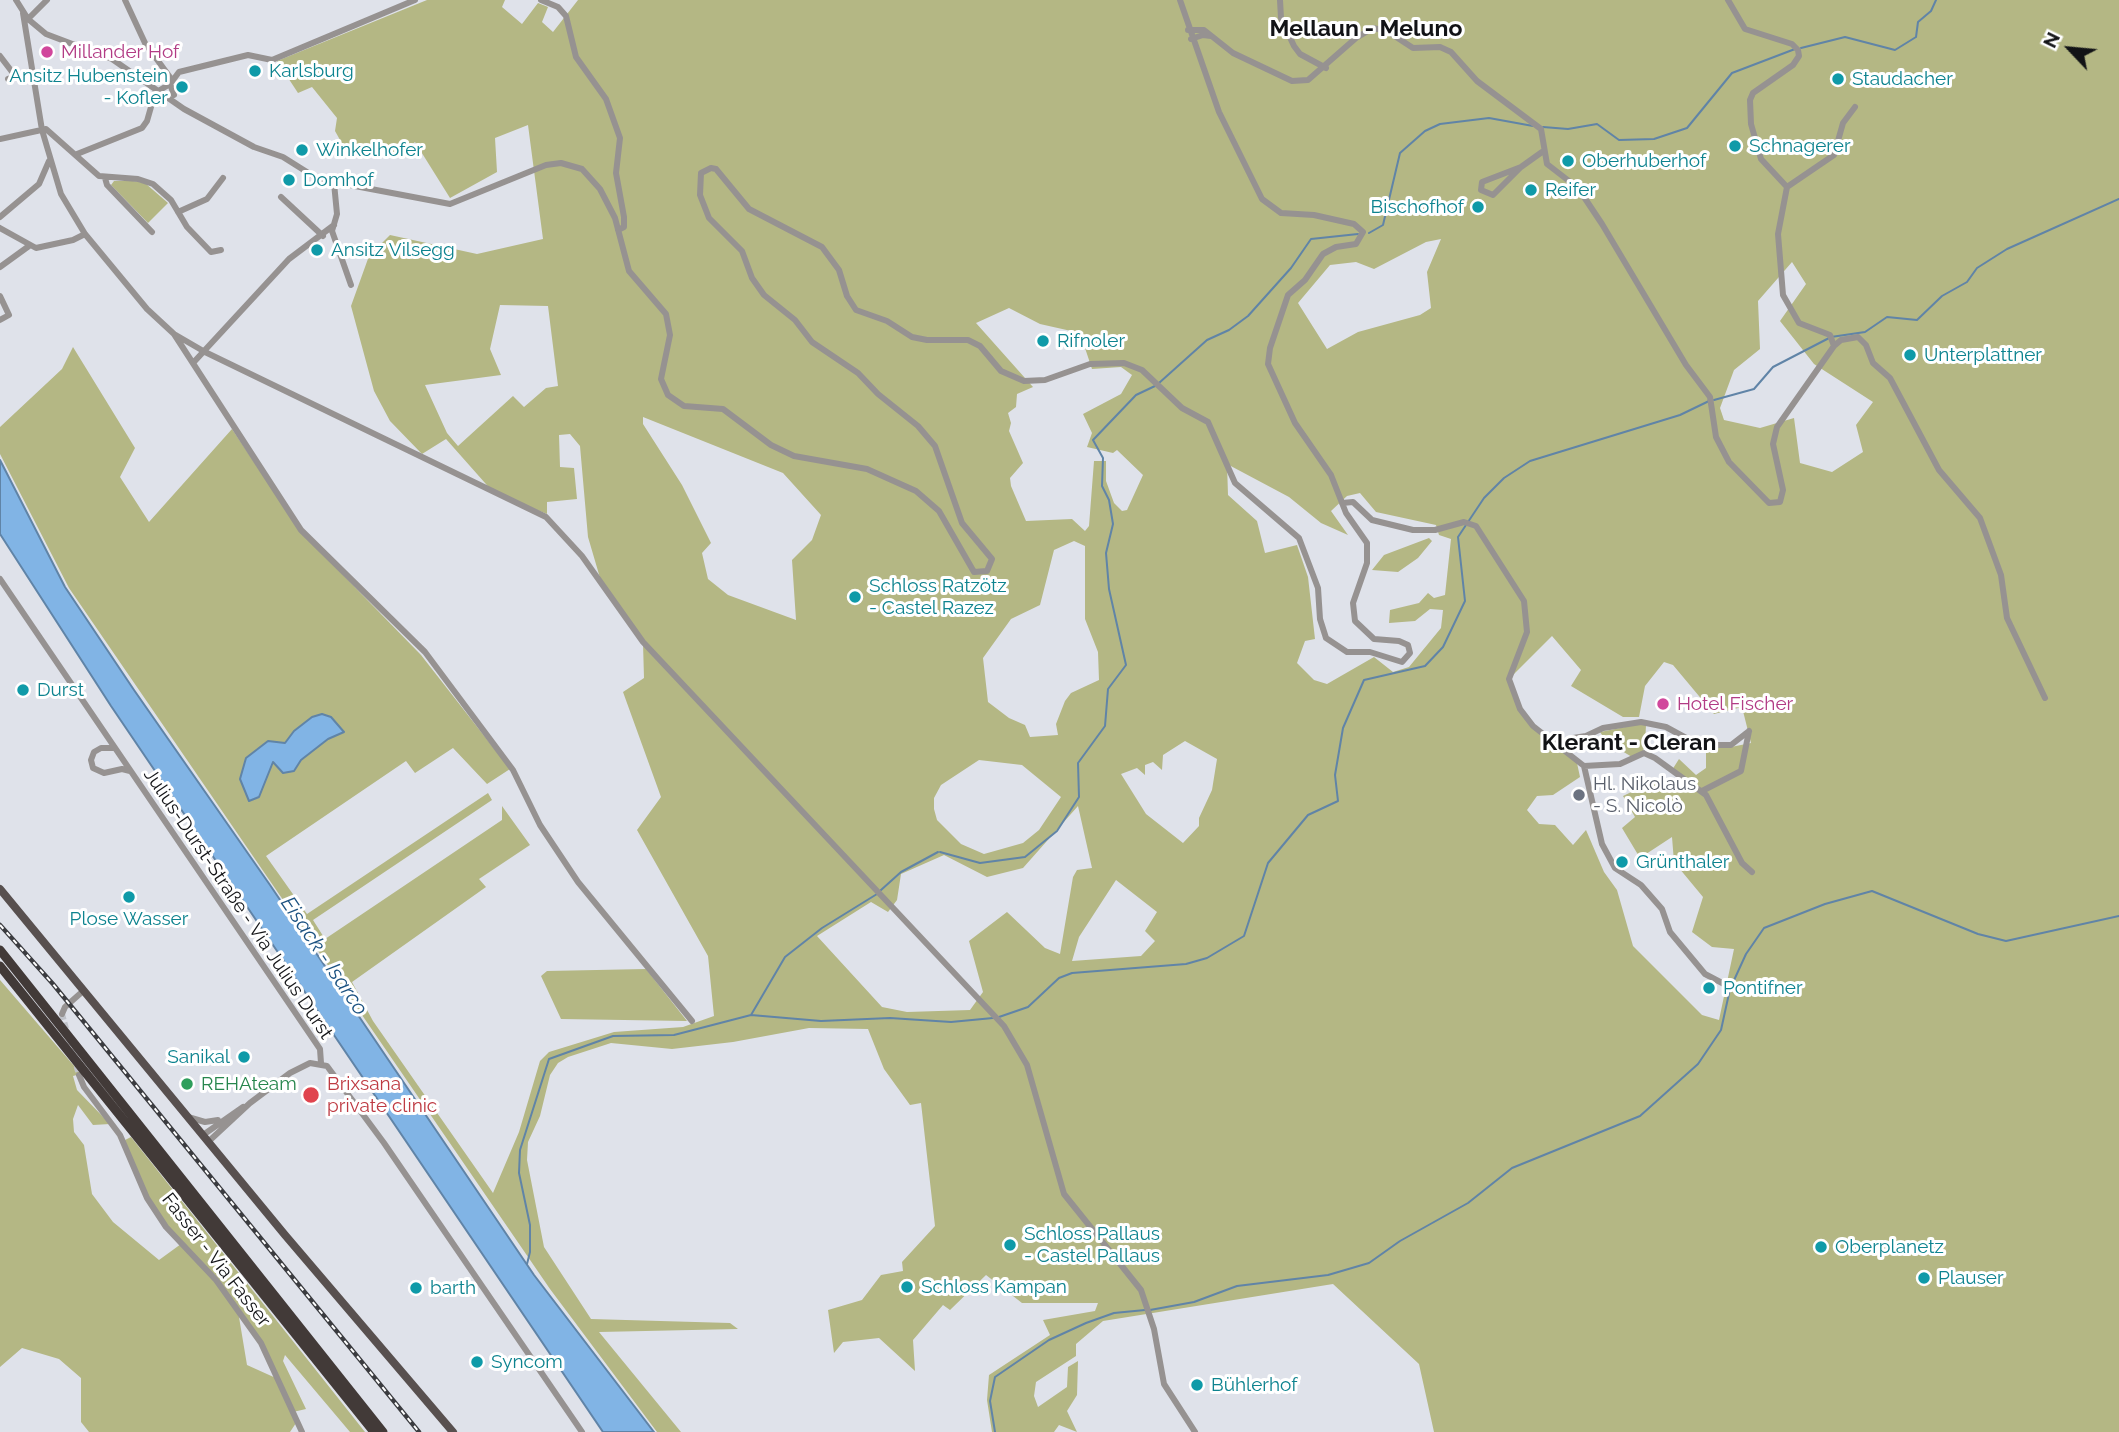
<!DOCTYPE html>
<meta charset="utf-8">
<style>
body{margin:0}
#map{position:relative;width:2119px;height:1432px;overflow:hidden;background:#dfe2ea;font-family:Raleway,sans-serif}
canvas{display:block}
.north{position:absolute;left:2035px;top:14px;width:70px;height:70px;-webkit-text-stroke:5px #fff;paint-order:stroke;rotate:296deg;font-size:19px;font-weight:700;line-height:28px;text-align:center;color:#121316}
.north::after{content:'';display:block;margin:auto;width:24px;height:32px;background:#121316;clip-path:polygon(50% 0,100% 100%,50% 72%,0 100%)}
</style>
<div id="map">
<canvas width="2119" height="1432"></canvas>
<div class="north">N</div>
</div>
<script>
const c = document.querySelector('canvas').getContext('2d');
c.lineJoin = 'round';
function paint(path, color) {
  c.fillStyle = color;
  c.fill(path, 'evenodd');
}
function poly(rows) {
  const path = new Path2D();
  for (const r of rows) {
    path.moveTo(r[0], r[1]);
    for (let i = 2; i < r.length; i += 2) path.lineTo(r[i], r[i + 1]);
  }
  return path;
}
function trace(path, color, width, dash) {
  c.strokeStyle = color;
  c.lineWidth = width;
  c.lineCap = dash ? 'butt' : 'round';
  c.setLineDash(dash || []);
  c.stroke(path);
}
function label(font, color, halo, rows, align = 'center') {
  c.font = font + ' Raleway,sans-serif';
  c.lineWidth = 6;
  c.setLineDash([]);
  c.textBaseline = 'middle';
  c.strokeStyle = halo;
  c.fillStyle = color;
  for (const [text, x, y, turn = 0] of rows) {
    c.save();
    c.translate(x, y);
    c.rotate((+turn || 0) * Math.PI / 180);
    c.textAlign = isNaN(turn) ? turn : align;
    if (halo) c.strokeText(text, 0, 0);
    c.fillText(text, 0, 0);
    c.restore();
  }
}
paint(poly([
 [427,0,505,0,502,7,522,24,538,3,548,7,542,22,553,32,578,0,2119,0,2119,1432,1434,1432,1419,1364,1333,1284,1103,1321,1076,1344,1076,1356,1036,1382,1034,1396,1038,1407,1067,1387,1068,1367,1078,1361,1077,1395,1067,1411,1077,1432,1059,1425,1054,1432,992,1432,987,1400,989,1375,1050,1335,1043,1320,1095,1311,1098,1303,1022,1303,986,1275,950,1310,943,1305,913,1340,915,1371,879,1338,843,1342,834,1353,828,1310,862,1300,881,1275,903,1271,902,1262,935,1226,921,1103,910,1105,884,1069,868,1029,809,1028,733,1042,672,1049,611,1043,568,1057,558,1063,550,1075,540,1116,528,1142,527,1160,544,1247,591,1319,730,1323,738,1329,599,1332,681,1432,657,1432,550,1289,69,588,0,454,0,427,62,369,73,347,135,448,120,477,149,522,232,429,300,531,421,655,510,769,487,784,453,748,415,773,406,761,266,856,307,914,488,793,492,800,313,920,325,939,502,820,502,806,530,845,479,879,486,887,352,982,373,1021,493,1193,519,1132,540,1061,549,1052,614,1032,683,1027,714,1016,708,956,637,830,661,797,623,692,644,678,643,643,603,588,588,537,580,446,570,434,559,435,560,467,574,468,577,499,547,502,547,514,493,492,446,439,422,454,390,421,374,391,351,306,369,256,390,235,477,254,543,239,528,125,495,138,497,172,450,198,415,142,396,157,344,147,335,131,337,118,312,87,298,93,277,61],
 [1441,239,1427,272,1431,308,1420,315,1358,332,1327,349,1298,303,1330,265,1356,262,1374,269,1426,242],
 [1792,262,1806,284,1780,321,1814,364,1873,402,1856,425,1863,452,1832,472,1800,463,1794,418,1760,428,1724,420,1720,408,1734,370,1760,349,1758,301],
 [500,305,548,306,558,386,546,388,524,407,513,396,458,446,447,433,425,385,501,375,490,349],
 [1009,308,1040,324,1080,333,1092,369,1121,367,1132,375,1121,394,1083,414,1092,433,1087,447,1113,453,1117,450,1143,475,1127,510,1122,511,1114,503,1106,481,1106,461,1094,461,1089,526,1085,531,1072,519,1026,521,1011,486,1010,478,1023,463,1009,431,1011,423,1008,413,1016,407,1017,394,1033,387,976,323],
 [643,417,783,473,821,515,812,540,792,560,796,620,728,595,708,579,702,553,711,543,682,485,643,424],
 [1227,464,1289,497,1321,523,1348,535,1331,511,1347,496,1360,493,1376,512,1436,525,1439,535,1451,539,1445,595,1434,598,1428,593,1419,603,1390,610,1389,623,1415,621,1430,609,1443,610,1441,628,1409,667,1393,672,1374,657,1327,684,1314,680,1297,663,1305,641,1315,639,1308,577,1297,545,1265,553,1257,521,1228,495],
 [1074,541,1085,546,1085,619,1098,652,1099,680,1071,693,1065,701,1056,724,1058,735,1030,737,1025,725,1009,718,988,702,983,658,1011,619,1040,605,1054,550],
 [1552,636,1581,670,1571,686,1623,717,1639,717,1645,686,1664,662,1673,665,1714,714,1742,707,1751,743,1726,748,1706,747,1706,768,1696,775,1679,759,1672,770,1681,778,1665,793,1654,781,1623,796,1635,817,1622,828,1640,858,1672,837,1674,862,1703,897,1692,932,1712,947,1734,949,1719,1020,1702,1015,1633,946,1617,890,1604,872,1586,830,1573,845,1555,825,1539,824,1527,810,1537,796,1553,795,1580,777,1577,763,1533,726,1510,687,1509,679],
 [1185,741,1217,759,1212,790,1199,818,1199,826,1183,843,1146,814,1121,774,1137,768,1145,775,1145,765,1153,762,1162,770,1163,755],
 [979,760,1022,765,1061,797,1039,830,1023,843,984,854,961,844,937,820,934,809,934,798,941,785],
 [1078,806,1092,868,1077,870,1073,877,1060,954,1045,948,1007,912,969,941,983,992,970,1010,907,1012,882,1007,817,936,871,902,888,912,897,900,901,874,944,855,987,877,1023,868],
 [1116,880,1157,912,1145,931,1155,941,1141,956,1072,961,1079,937],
 [133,181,145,183,168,203,148,223,111,185,114,181],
 [1429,538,1432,541,1418,558,1398,572,1372,570,1384,555],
 [1640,724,1646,725,1645,745,1643,751,1632,757,1607,742,1600,732],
 [646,969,687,1021,561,1019,541,976,547,971],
 [0,980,81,1074,73,1076,77,1090,110,1124,93,1125,78,1105,73,1119,74,1132,84,1145,92,1194,113,1222,159,1260,181,1244,147,1198,123,1141,131,1137,365,1432,350,1432,285,1355,283,1361,306,1409,293,1412,296,1423,290,1432,89,1432,81,1422,81,1378,59,1359,22,1348,0,1367],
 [238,1311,261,1343,278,1379,247,1365]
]), '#b4b784');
const water = poly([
 [0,460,65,587,134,690,270,885,534,1275,654,1432,603,1432,111,706,0,534,0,460],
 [322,714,331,717,344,732,328,739,301,760,294,771,283,773,273,762,259,797,249,801,240,779,246,758,268,741,285,743,294,731,312,717,322,714]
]);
paint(water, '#81b4e5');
trace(water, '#6084a7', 2);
trace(poly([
 [1801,48,1845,37,1895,50,1916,37,1918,22,1931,11,1936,0],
 [1543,127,1568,129,1597,124,1619,140,1654,139,1687,128,1732,73,1795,49],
 [1369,233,1383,225,1400,153,1425,131,1440,124,1489,118,1533,126],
 [1159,383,1207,340,1229,330,1248,316,1291,268,1311,239,1358,234],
 [1714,400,1754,389,1773,367,1831,337,1865,332,1887,317,1917,320,1942,296,1967,282,1977,268,2007,249,2119,199],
 [940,852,980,863,1025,857,1057,831,1079,797,1078,763,1105,726,1108,689,1126,665,1109,589,1106,553,1113,524,1109,500,1102,486,1103,458,1093,440,1136,395,1155,386],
 [881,890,901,872,938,852],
 [751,1015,785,957,822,928,877,894],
 [999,1017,1028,1007,1059,978,1072,973,1186,964,1207,958,1244,936,1268,863,1308,815,1338,801,1335,775,1343,728,1364,680,1425,666,1443,647,1465,601,1458,537,1484,498,1504,478,1530,461,1680,415,1709,401],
 [527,1264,530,1252,530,1225,519,1173,520,1150,549,1059,613,1036,674,1035,751,1015,821,1021,890,1018,951,1022,993,1018],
 [1150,1310,1194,1302,1237,1286,1328,1275,1369,1263,1400,1241,1468,1203,1512,1168,1640,1116,1698,1064,1721,1030,1730,989,1746,954,1764,928,1825,904,1872,891,1978,934,2006,941,2119,916],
 [995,1432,990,1401,995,1377,1049,1340,1086,1323,1114,1313,1145,1310]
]), '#6084a7', 2);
trace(poly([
 [62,1014,79,1075]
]), '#c0c3ca', 6, [6, 3]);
trace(poly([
 [16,0,28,19,46,34,112,59,184,109,254,147,283,157,318,179,450,204,546,165,561,163,582,169,600,189,615,218,629,271,666,314,670,335,661,379,668,395,684,406,723,409,771,445,794,456,867,469,916,491,939,511,974,572,987,571,992,559,962,523,935,446,918,426,878,394,858,373,812,342,795,320,764,295,752,278,742,251,709,218,700,195,701,173,711,168,716,169,749,209,822,247,839,270,847,296,856,310,887,321,912,337,927,340,968,340,980,346,1001,371,1024,381,1045,380,1090,364,1124,363,1142,370,1182,408,1208,422,1235,483,1299,538,1318,588,1320,619,1326,638,1347,652,1370,652,1402,662,1410,653,1408,645,1399,641,1374,639,1355,621,1353,603,1367,563,1367,543,1346,513,1331,475,1295,423,1268,364,1270,348,1288,295,1305,280,1323,254,1336,247,1356,244,1363,232,1354,224,1314,215,1281,213,1262,199,1219,112,1180,0],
 [125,0,145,43,172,80],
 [541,0,558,7,566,16,576,57,606,99,620,138,616,173,624,217,624,227,618,230],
 [1280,0,1281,18,1294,46,1300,54,1326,68],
 [1728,0,1745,29,1792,44,1798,50,1799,56,1793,65,1753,93,1750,100,1751,124,1761,159,1787,187,1778,234,1783,295,1799,323,1830,335,1834,346],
 [23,13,42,130,61,194,85,234,147,309,174,334,205,352,546,517,582,556,643,642,1004,1026,1027,1065,1064,1194,1141,1290,1154,1329,1164,1384,1195,1432],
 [28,19,47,0],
 [1188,30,1204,30,1233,53,1292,81,1308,80,1356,38,1373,28,1387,31,1413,48,1440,47,1451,52,1477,81,1541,129,1547,164,1578,188,1602,224,1686,365,1710,397,1716,437,1729,462,1769,503,1780,502,1783,490,1773,444,1777,427,1834,346,1841,340,1858,337,1866,345,1873,363,1890,378,1939,470,1980,518,2001,575,2007,618,2045,698],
 [1191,39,1203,35,1211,36],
 [0,56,16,77],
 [8,79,33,72],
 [170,84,174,95],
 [0,139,46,129,99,176,138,179,153,184,171,200,187,227,211,252,221,250],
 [77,154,142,128,147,121,155,93,170,84,179,72,248,55,272,60,415,0],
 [1521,167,1482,182,1481,190,1493,195,1521,167,1542,152],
 [105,178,107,185,152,232],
 [334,183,337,214,332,231,351,285],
 [1787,187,1834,155,1843,123,1855,107],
 [281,197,323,236],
 [178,212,207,199,223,178],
 [0,217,39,184,49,161],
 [0,228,36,248,73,240,85,234],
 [0,267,29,246],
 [0,296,9,315,0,320],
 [174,334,301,530,425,652,513,770,540,825,578,882,692,1021],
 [193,363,289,259,334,225],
 [1342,503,1353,502,1372,520,1413,530,1435,530,1464,522,1476,526,1524,601,1527,632,1509,679,1520,709,1533,726,1584,766,1602,844,1615,868,1641,885,1662,909,1670,932,1705,974,1724,984],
 [0,579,320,1049,321,1063],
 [1562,747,1573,738,1586,736,1603,728,1641,722,1666,727,1699,745,1731,745,1749,731],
 [114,748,101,748,94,752,91,760,93,768,104,773,122,769,130,771],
 [1584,766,1620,764,1644,753,1655,758,1706,795,1742,863,1752,872],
 [1702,791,1741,771,1749,731],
 [62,1014,65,1007,82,992],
 [79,1075,84,1087,120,1135,147,1198,166,1227,216,1280,261,1343,302,1432],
 [188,1117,205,1122,218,1120],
 [203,1135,243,1107],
 [208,1142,250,1103,290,1073,310,1063,327,1066,384,1143,582,1432]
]), '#969291', 6);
trace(poly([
 [0,889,285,1235,453,1432]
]), '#58504f', 8);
trace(poly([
 [0,950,383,1432],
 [0,966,374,1432]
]), '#423a38', 9);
const rail = poly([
 [0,925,53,984,419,1432]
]);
trace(rail, '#3b3c40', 4.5);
trace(rail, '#fff', 2, [5]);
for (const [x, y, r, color] of [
 [47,52,7,"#d1479c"],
 [255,71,7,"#0f9aa8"],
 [1838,79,7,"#0f9aa8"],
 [182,87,7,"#0f9aa8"],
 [1735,146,7,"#0f9aa8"],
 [302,150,7,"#0f9aa8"],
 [1568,161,7,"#0f9aa8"],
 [289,180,7,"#0f9aa8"],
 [1531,190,7,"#0f9aa8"],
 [1478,207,7,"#0f9aa8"],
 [317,250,7,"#0f9aa8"],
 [1043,341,7,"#0f9aa8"],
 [1910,355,7,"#0f9aa8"],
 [855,597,7,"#0f9aa8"],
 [23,690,7,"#0f9aa8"],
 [1663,704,7,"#d1479c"],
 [1579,795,7,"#6b7280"],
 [1622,862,7,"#0f9aa8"],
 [129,897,7,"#0f9aa8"],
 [1709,988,7,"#0f9aa8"],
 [244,1057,7,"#0f9aa8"],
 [187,1084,7,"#2e9e5b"],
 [311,1095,9,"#e0444e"],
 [1010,1245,7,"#0f9aa8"],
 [1821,1247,7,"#0f9aa8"],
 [1924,1278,7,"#0f9aa8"],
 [907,1287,7,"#0f9aa8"],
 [416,1288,7,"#0f9aa8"],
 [477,1362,7,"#0f9aa8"],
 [1197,1385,7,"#0f9aa8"]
]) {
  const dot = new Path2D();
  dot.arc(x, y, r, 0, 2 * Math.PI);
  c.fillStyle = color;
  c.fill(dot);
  trace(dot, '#fff', 2.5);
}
label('19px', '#b23c85', '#fff', [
 ["Millander Hof",61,52],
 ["Hotel Fischer",1677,704]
], 'left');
label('19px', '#0d838f', '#fff', [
 ["Karlsburg",269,71],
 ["Ansitz Hubenstein",168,76,"right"],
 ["- Kofler",168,98,"right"],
 ["Staudacher",1852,79],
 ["Schnagerer",1749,146],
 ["Winkelhofer",316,150],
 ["Oberhuberhof",1582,161],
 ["Domhof",303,180],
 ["Reifer",1545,190],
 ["Bischofhof",1464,207,"right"],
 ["Ansitz Vilsegg",331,250],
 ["Rifnoler",1057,341],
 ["Unterplattner",1924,355],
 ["Schloss Ratzötz",869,586],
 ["- Castel Razez",869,608],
 ["Durst",37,690],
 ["Grünthaler",1636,862],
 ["Plose Wasser",129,919,"center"],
 ["Pontifner",1723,988],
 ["Sanikal",230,1057,"right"],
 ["Schloss Pallaus",1024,1234],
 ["- Castel Pallaus",1024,1256],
 ["Oberplanetz",1835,1247],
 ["Plauser",1938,1278],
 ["Schloss Kampan",921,1287],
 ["barth",430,1288],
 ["Syncom",491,1362],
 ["Bühlerhof",1211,1385]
], 'left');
label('19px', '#5b616d', '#fff', [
 ["Hl. Nikolaus",1593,784],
 ["- S. Nicolò",1593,806]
], 'left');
label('19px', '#121316', '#fff', [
 ["Julius-Durst-Straße - Via Julius Durst",238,904,56],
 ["Fasser - Via Fasser",216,1260,52]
]);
label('19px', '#27864d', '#fff', [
 ["REHAteam",201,1084]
], 'left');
label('19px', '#be3a42', '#fff', [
 ["Brixsana",327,1084],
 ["private clinic",327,1106]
], 'left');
label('italic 21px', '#1c5281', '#fff', [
 ["Eisack - Isarco",324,956,56]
]);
label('bold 23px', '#121316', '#fff', [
 ["Mellaun - Meluno",1366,29],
 ["Klerant - Cleran",1629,743]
]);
</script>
